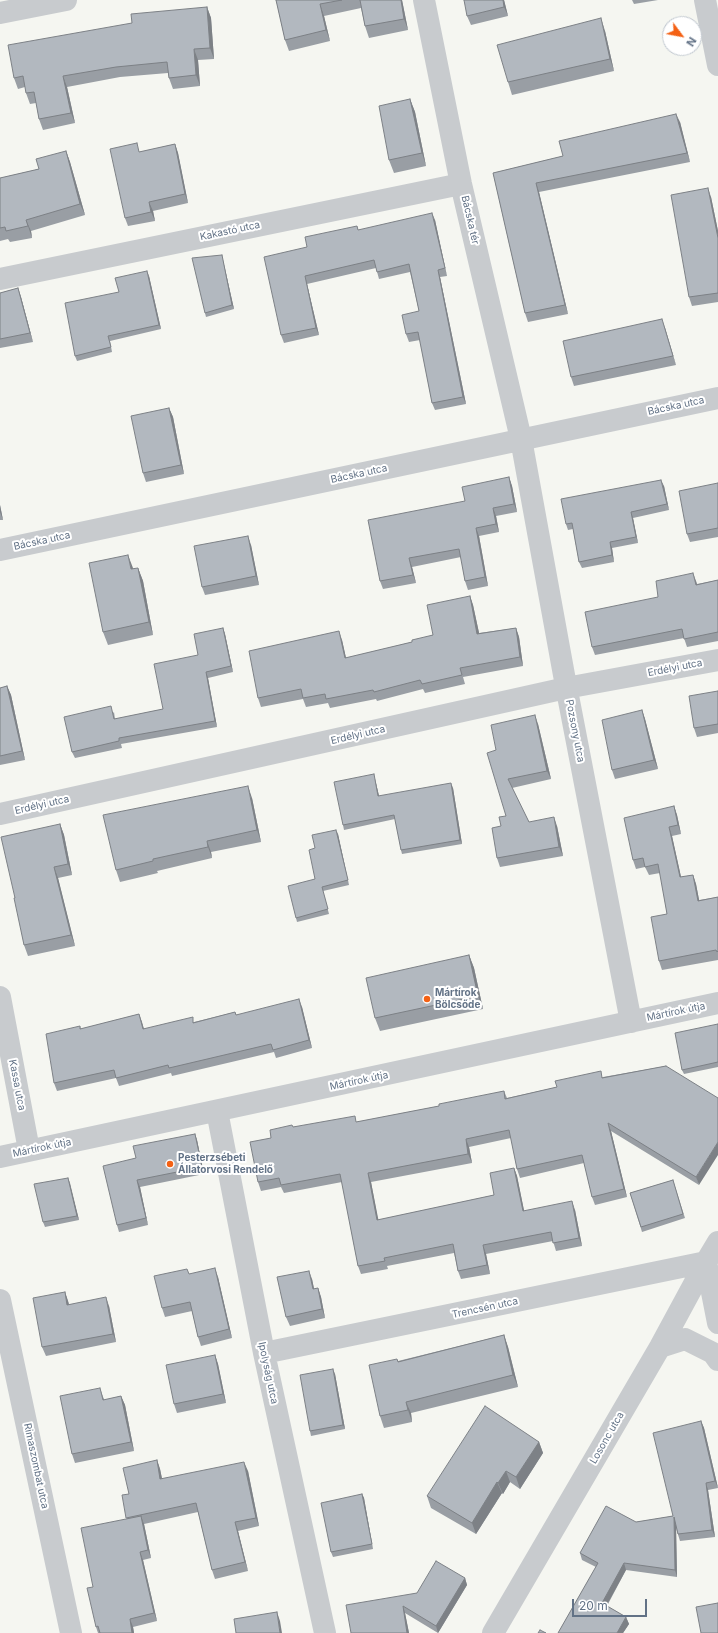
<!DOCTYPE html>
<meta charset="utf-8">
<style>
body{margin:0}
#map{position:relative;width:718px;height:1633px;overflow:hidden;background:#f5f6f1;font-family:Inter,sans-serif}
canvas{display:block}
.north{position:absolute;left:662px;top:16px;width:40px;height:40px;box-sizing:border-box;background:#fff;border:1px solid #c0c7cf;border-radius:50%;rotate:122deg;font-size:11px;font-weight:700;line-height:16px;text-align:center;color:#627286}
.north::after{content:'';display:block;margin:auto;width:14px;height:18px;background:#f46114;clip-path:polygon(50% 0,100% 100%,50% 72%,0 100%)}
.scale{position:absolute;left:572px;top:1599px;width:75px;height:18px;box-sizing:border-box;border:2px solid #627286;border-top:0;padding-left:5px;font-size:12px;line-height:14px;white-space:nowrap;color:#627286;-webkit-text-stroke:3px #fff;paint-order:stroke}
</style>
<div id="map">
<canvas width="718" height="1633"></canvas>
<div class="north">N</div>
<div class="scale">20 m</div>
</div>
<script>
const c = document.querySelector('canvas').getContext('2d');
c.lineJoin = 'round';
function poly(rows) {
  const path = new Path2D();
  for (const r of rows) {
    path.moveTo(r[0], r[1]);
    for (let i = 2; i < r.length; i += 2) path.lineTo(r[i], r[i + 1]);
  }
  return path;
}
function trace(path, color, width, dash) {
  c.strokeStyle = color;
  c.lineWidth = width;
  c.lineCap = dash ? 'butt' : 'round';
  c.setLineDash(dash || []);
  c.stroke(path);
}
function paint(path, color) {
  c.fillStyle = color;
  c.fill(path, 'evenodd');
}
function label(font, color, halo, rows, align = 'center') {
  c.font = font + ' Inter,sans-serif';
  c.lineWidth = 4;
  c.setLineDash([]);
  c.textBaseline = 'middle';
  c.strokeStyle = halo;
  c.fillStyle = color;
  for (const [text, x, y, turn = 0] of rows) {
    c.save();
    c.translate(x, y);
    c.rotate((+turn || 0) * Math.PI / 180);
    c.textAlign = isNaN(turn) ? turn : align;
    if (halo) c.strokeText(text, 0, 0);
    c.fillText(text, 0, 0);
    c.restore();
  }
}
trace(poly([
 [424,0,461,184,521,439,564,675,631,1022],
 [705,0,718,65],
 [0,13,66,0],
 [0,279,461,184],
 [0,550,718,398],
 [0,814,566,688,718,660],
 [0,997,29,1150],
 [217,1111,264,1353,325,1633],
 [0,1157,718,1003],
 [0,1300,71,1633],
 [660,1347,685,1339,713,1353,718,1360],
 [264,1353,706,1262,718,1323],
 [493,1633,660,1347,706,1262,718,1242]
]), '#c8cbce', 22);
paint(poly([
 [276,0,402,0,408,30,369,38,365,26,361,8,324,16,330,41,289,51,285,40],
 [504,0,508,16,471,25,467,16],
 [632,0,658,0,634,4],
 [207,7,211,18,214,59,198,60,200,86,173,89,169,78,168,73,120,77,67,87,75,123,43,130,39,119,36,103,30,104,26,93,25,87,18,89,14,78,132,23],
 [605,31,614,71,512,95,508,82],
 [410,99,415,112,426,166,394,173,389,160],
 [680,122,690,162,539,192,568,314,528,322,525,313,493,173,563,156],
 [175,144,178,153,188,203,153,211,155,221,128,226,125,218,140,152],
 [66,151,70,162,85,215,31,231,32,238,10,242,8,239,0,241,0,178,39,169],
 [711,197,718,231,718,302,692,306,689,297],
 [435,220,447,276,440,277,466,404,435,410,432,403,420,340,409,342,406,334,419,311,410,272,379,279,376,268,307,284,319,335,284,343,281,335,307,247,357,226,358,230],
 [222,255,223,260,234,309,206,317,205,313],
 [149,276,161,329,110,341,112,352,77,361,75,356,119,292],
 [18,288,21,297,33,342,0,348,0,293],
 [665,328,676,365,574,386,571,377],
 [169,408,173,417,184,474,146,482,143,473],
 [509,477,512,486,517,512,496,516,499,532,479,536,488,586,468,590,465,581,461,557,412,567,416,583,383,589,380,581,465,501],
 [718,483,718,537,690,542,687,534],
 [664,486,669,510,633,518,638,543,612,548,614,562,582,568,579,562,573,529,568,530,566,524],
 [0,505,3,520,0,520],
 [251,545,259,585,205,595,202,587],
 [138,568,143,581,153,635,108,645,103,632],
 [718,580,718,641,687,647,684,638,595,655,592,647,658,597,696,581,697,584],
 [470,596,473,605,479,633,516,628,519,637,523,666,463,677,465,684,425,693,423,689,377,701,376,699,330,708,328,703,306,707,303,699,261,707,258,698,342,640,346,658,412,642,433,635],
 [223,628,225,634,233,672,208,678,217,727,121,744,122,748,75,758,72,752,114,712,115,719,163,709,198,655],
 [7,686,11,695,25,760,0,765,0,688],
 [718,691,718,733,697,737,694,728],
 [642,710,645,719,658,769,615,779,612,770],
 [538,724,551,779,512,788,529,822,557,826,563,856,500,867,497,858,501,826,506,816,496,750],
 [375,779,379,796,453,788,462,844,402,854,401,850,395,819,344,830,343,825],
 [252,798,261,842,211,852,212,858,157,871,158,873,120,882,116,870],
 [674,806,677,815,681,834,672,836,681,877,693,875,696,884,699,900,718,897,718,960,662,970,659,961,667,914,660,873,649,875,645,867,636,869,633,860],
 [60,824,64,835,72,875,58,878,75,946,28,956,24,945,15,898],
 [338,834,349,885,323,891,329,914,297,922,296,918,315,879,315,848],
 [469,955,474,968,483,1009,380,1031,375,1018],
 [302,1007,312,1048,276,1058,274,1052,172,1076,171,1073,119,1086,116,1078,57,1091,54,1083,80,1026,81,1029,139,1014,144,1029,194,1022,235,1012,236,1015],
 [718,1024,718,1067,684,1074,682,1070],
 [666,1066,699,1185,611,1131,627,1197,595,1205,592,1197,584,1163,520,1178,517,1169,511,1138,469,1147,472,1163,371,1182,378,1220,494,1195,514,1168,517,1176,524,1211,575,1210,582,1246,556,1251,553,1241,486,1254,490,1274,461,1279,458,1271,454,1253,387,1266,388,1269,361,1274,358,1266,342,1182,284,1193,281,1187,261,1191,258,1182,271,1138,293,1127,357,1122,439,1106,504,1091,507,1098,603,1077],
 [195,1134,197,1140,204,1174,140,1187,148,1225,119,1232,117,1225,136,1158],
 [68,1178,79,1220,45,1227,43,1222],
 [673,1180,685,1218,642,1232,630,1193],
 [189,1274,218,1277,232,1338,201,1346,198,1337,192,1311,165,1317,162,1308],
 [312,1279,314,1289,318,1288,321,1297,325,1318,290,1326,286,1317],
 [65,1292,69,1304,109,1306,116,1342,46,1356,42,1347],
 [504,1335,508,1347,518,1387,411,1413,412,1422,384,1428,380,1416,398,1361],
 [215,1355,218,1364,226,1403,177,1413,174,1404],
 [335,1374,345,1429,311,1436,310,1431],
 [121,1396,125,1405,134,1451,75,1463,72,1454,103,1397,104,1400],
 [701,1421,704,1428,718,1488,708,1490,715,1537,680,1541,676,1528,677,1577,626,1570,607,1606,626,1617,629,1624,623,1633,558,1633,596,1567,582,1560,580,1553,636,1522,673,1516],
 [539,1442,543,1453,520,1489,510,1482,503,1494,502,1493,476,1534,431,1508,427,1496],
 [157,1460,160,1469,162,1479,248,1471,259,1526,238,1531,248,1571,215,1579,212,1570,198,1512,144,1524,151,1558,143,1560,157,1621,133,1627,134,1633,98,1633,96,1627,93,1587,127,1518,129,1494],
 [362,1494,364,1498,373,1549,333,1557,331,1552],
 [465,1578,467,1585,438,1633,405,1613,409,1633,351,1633,417,1593]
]), '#999ea4');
paint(poly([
 [401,0,402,0,408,30,404,19],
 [503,0,504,0,508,16,504,7],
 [320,4,324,16,330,41,326,30],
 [207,7,211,18,214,59,210,48],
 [601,18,605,31,614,71,610,59],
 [194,49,198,60,200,86,196,75],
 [63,76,67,87,75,123,71,113],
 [410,99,415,112,426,166,422,153],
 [676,114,680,122,690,162,687,153],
 [175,144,178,153,188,203,185,194],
 [66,151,70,162,85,215,80,204],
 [536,183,539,192,568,314,565,305],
 [708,188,711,197,718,231,718,238],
 [149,202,153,211,155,221,151,212],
 [432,213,435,220,447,276,445,268],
 [26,220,31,231,32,238],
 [222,255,223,260,234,309,232,305],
 [438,270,440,277,466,404,463,397],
 [147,271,149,276,161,329,159,325],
 [305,276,307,284,319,335,316,328],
 [18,288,21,297,33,342,30,333],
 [662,319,665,328,676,365,673,356],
 [169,408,173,417,184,474,181,465],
 [509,477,512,486,517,512,514,504],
 [661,480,664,486,669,510,667,504],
 [0,505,3,520,0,512],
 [493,508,496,516,499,532,496,524],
 [631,512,633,518,638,543,636,537],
 [476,528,479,536,488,586,485,577],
 [248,536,251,545,259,585,256,576],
 [610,542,612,548,614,562,612,555],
 [128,555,133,568,136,582,131,569],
 [409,558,412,567,416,583,413,575],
 [138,568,143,581,153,635,149,622],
 [693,573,696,581,699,593,696,585],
 [470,596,473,605,481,642,477,634],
 [223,628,225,634,233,672,231,666],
 [516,628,519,637,523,666,520,657],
 [339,631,342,640,348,667,345,658],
 [206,672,208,678,217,727,215,721],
 [7,686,11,695,25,760,22,751],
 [642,710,645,719,658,769,654,760],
 [535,715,538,724,551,779,547,771],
 [374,774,375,779,380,800,378,796],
 [451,783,453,788,462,844,460,840],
 [248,786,252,798,261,842,257,830],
 [674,806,677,815,681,834,678,825],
 [554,817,557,826,563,856,559,847],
 [60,824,64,835,72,875,68,864],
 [669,827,672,836,683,886,680,877],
 [336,830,338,834,349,885,348,880],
 [207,841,211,852,212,858,208,847],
 [54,867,58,878,75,946,71,935],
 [693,875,696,884,701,910,698,901],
 [469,955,474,968,483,1009,478,996],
 [299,999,302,1007,312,1048,309,1040],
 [139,1014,142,1022,146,1037,143,1029],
 [608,1123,611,1131,627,1197,624,1189],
 [195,1134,197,1140,204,1174,202,1167],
 [466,1139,469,1147,472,1163,468,1154],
 [718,1142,718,1155,699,1185,696,1177],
 [514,1168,517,1176,526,1220,523,1211],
 [368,1173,371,1182,380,1228,377,1220],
 [68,1178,70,1183,79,1220,77,1216],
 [137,1180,140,1187,148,1225,146,1218],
 [572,1201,575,1210,582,1246,579,1238],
 [483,1245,486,1254,490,1274,487,1265],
 [215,1268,218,1277,232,1338,229,1329],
 [309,1271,312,1279,316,1298,313,1289],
 [318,1288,321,1297,325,1318,322,1309],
 [65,1292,68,1301,71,1314,67,1305],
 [106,1297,109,1306,116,1342,113,1334],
 [504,1335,508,1347,518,1387,513,1375],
 [215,1355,218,1364,226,1403,223,1394],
 [333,1369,335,1374,345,1429,343,1425],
 [100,1388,103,1397,106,1409,103,1400],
 [121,1396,125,1405,134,1451,131,1442],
 [406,1402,411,1413,412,1422,408,1410],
 [701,1421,704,1428,718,1488,715,1481],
 [539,1442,543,1453,520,1489,516,1477],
 [157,1460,160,1469,164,1488,160,1479],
 [244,1462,248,1471,259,1526,256,1518],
 [506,1471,510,1482,503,1494,498,1483],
 [497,1482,502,1493,476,1534,472,1523],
 [706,1483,708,1490,715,1537,712,1530],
 [362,1494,364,1498,373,1549],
 [141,1516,144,1524,151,1558,148,1550],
 [674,1517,676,1524,677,1577,675,1570],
 [235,1522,238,1531,248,1571,245,1562],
 [140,1552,143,1560,157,1621,154,1613],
 [624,1563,626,1570,604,1610,602,1603],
 [465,1578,467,1585,438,1633,436,1626],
 [403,1606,405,1613,409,1633,407,1633],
 [277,1612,280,1621,282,1633,280,1633],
 [626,1617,629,1624,623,1633,617,1633],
 [130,1619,133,1627,134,1633,132,1633]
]), '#7d8186');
const building = poly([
 [276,0,342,0,320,4,326,30,285,40,276,0],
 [360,0,401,0,404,19,365,26,360,0],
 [464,0,503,0,504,7,467,16,464,0],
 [207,7,210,48,194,49,196,75,169,78,167,62,116,67,63,76,71,113,39,119,34,92,26,93,23,76,14,78,8,45,132,23,131,14,207,7],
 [601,18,610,59,508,82,497,45,601,18],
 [410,99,422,153,389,160,379,106,410,99],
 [676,114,687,153,536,183,565,305,525,313,493,173,563,156,559,141,676,114],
 [137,143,139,152,175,144,185,194,149,202,151,212,125,218,110,149,137,143],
 [66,151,80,204,26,220,28,226,6,231,5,227,0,228,0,178,39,169,36,159,66,151],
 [708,188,718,238,718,293,689,297,671,195,708,188],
 [432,213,445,268,438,270,463,397,432,403,418,332,406,334,402,315,419,311,409,264,377,272,374,260,305,276,316,328,281,335,264,257,307,247,305,237,357,226,358,230,432,213],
 [222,255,232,305,205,313,192,258,222,255],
 [147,271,159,325,108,336,111,347,75,356,65,303,119,292,115,278,147,271],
 [18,288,30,333,0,339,0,293,18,288],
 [662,319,673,356,571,377,563,341,662,319],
 [169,408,181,465,143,473,131,416,169,408],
 [509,477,514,504,493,508,496,524,476,528,485,577,465,581,459,549,409,558,413,575,380,581,368,520,465,501,462,487,509,477],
 [661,480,667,504,631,512,636,537,610,542,612,555,579,562,572,523,566,524,561,499,661,480],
 [718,483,718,528,687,534,679,491,718,483],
 [248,536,256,576,202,587,194,546,248,536],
 [128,555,131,569,138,568,149,622,103,632,89,563,128,555],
 [693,573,696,585,718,580,718,632,684,639,682,629,592,647,585,612,658,597,656,581,693,573],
 [470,596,477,634,516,628,520,657,460,668,462,675,422,684,420,680,374,692,373,690,326,699,325,694,303,698,301,689,258,698,249,651,339,631,345,658,412,642,412,640,433,635,427,605,470,596],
 [223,628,231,666,206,672,215,721,119,738,119,741,72,752,64,717,111,706,114,719,163,709,154,664,198,655,194,634,223,628],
 [7,686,22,751,0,756,0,688,7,686],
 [718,691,718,724,694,728,689,696,718,691],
 [642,710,654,760,612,770,602,720,642,710],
 [535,715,547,771,508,779,529,822,554,817,559,847,497,858,492,828,501,826,499,817,506,816,487,753,496,750,491,725,535,715],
 [374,774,378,796,451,783,460,840,401,850,394,815,343,825,334,782,374,774],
 [248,786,257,830,207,841,208,847,153,859,153,861,116,870,103,815,248,786],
 [674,806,678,825,669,827,680,877,693,875,698,901,718,897,718,951,717,952,716,950,659,961,651,917,667,914,658,864,645,867,643,858,633,860,624,818,674,806],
 [60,824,68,864,54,867,71,935,24,945,14,898,15,898,1,837,60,824],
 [336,830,348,880,322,887,328,909,296,918,288,886,315,879,309,850,315,848,312,835,336,830],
 [469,955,478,996,375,1018,366,978,469,955],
 [299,999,309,1040,273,1050,271,1044,169,1068,168,1065,116,1078,114,1070,54,1083,46,1034,80,1026,80,1029,139,1014,143,1029,193,1017,193,1023,235,1012,236,1015,299,999],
 [718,1024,718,1062,682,1070,675,1033,718,1024],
 [666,1066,718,1098,718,1142,696,1177,608,1123,624,1189,592,1197,582,1155,517,1169,509,1130,466,1139,468,1154,368,1173,377,1220,494,1195,490,1173,514,1168,523,1211,572,1201,579,1238,553,1243,551,1232,483,1245,487,1265,458,1271,453,1244,384,1258,385,1261,358,1266,340,1174,281,1185,279,1178,258,1182,250,1142,271,1138,270,1130,292,1125,293,1127,355,1116,356,1122,439,1106,439,1104,504,1091,505,1099,557,1087,555,1081,601,1071,602,1078,666,1066],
 [195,1134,202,1167,137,1180,146,1218,117,1225,103,1166,136,1158,133,1146,195,1134],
 [68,1178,77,1216,43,1222,34,1184,68,1178],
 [673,1180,683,1214,641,1227,630,1193,673,1180],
 [215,1268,229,1329,198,1337,190,1302,162,1308,154,1276,187,1269,189,1274,215,1268],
 [309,1271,313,1289,318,1288,322,1309,286,1317,277,1277,309,1271],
 [65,1292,67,1305,106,1297,113,1334,42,1347,33,1298,65,1292],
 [504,1335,513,1375,406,1402,408,1410,380,1416,369,1365,397,1359,398,1362,504,1335],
 [215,1355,223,1394,174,1404,166,1365,215,1355],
 [333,1369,343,1425,310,1431,300,1375,333,1369],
 [100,1388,103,1400,121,1396,131,1442,72,1454,60,1396,100,1388],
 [485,1406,539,1442,516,1477,506,1471,498,1483,497,1482,472,1523,427,1496,485,1406],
 [701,1421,715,1481,706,1483,712,1530,678,1534,674,1517,675,1570,624,1563,602,1603,626,1617,617,1633,558,1633,598,1563,580,1553,606,1506,636,1522,673,1516,653,1433,701,1421],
 [157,1460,160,1479,244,1462,256,1518,235,1522,245,1562,212,1570,196,1503,126,1518,122,1495,129,1494,123,1468,157,1460],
 [362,1494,372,1544,331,1552,321,1503,362,1494],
 [141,1516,148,1550,140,1552,154,1613,130,1619,132,1633,100,1633,98,1626,96,1627,87,1588,93,1587,81,1528,141,1516],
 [436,1561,465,1578,436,1626,403,1606,407,1633,351,1633,346,1605,417,1593,436,1561],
 [718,1603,718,1633,701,1633,696,1607,718,1603],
 [277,1612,280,1633,236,1633,234,1619,277,1612],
 [540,1630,546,1633,538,1633,540,1630]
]);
paint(building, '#b2b8bf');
trace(building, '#7d8186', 1);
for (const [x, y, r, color] of [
 [427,999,4,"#f46114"],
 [170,1164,4,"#f46114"]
]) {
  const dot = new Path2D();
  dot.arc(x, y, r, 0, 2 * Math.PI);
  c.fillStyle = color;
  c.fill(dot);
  trace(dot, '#fff', 1.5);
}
label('10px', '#627286', '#fff', [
 ["Bácska tér",470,220,77],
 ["Kakastó utca",230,231,-12],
 ["Bácska utca",676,406,-12],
 ["Bácska utca",359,474,-12],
 ["Bácska utca",42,541,-12],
 ["Erdélyi utca",675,668,-11],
 ["Pozsony utca",575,731,79],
 ["Erdélyi utca",358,735,-13],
 ["Erdélyi utca",42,805,-13],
 ["Mártírok útja",676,1012,-12],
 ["Mártírok útja",359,1081,-12],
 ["Kassa utca",17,1085,79],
 ["Mártírok útja",42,1148,-12],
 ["Trencsén utca",485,1308,-12],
 ["Ipolyság utca",268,1373,78],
 ["Losonc utca",607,1438,-60],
 ["Rimaszombat utca",36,1466,78]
]);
label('bold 10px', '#627286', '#fff', [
 ["Mártírok",435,993],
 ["Bölcsőde",435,1005],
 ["Pesterzsébeti",178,1158],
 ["Állatorvosi Rendelő",178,1170]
], 'left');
</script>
